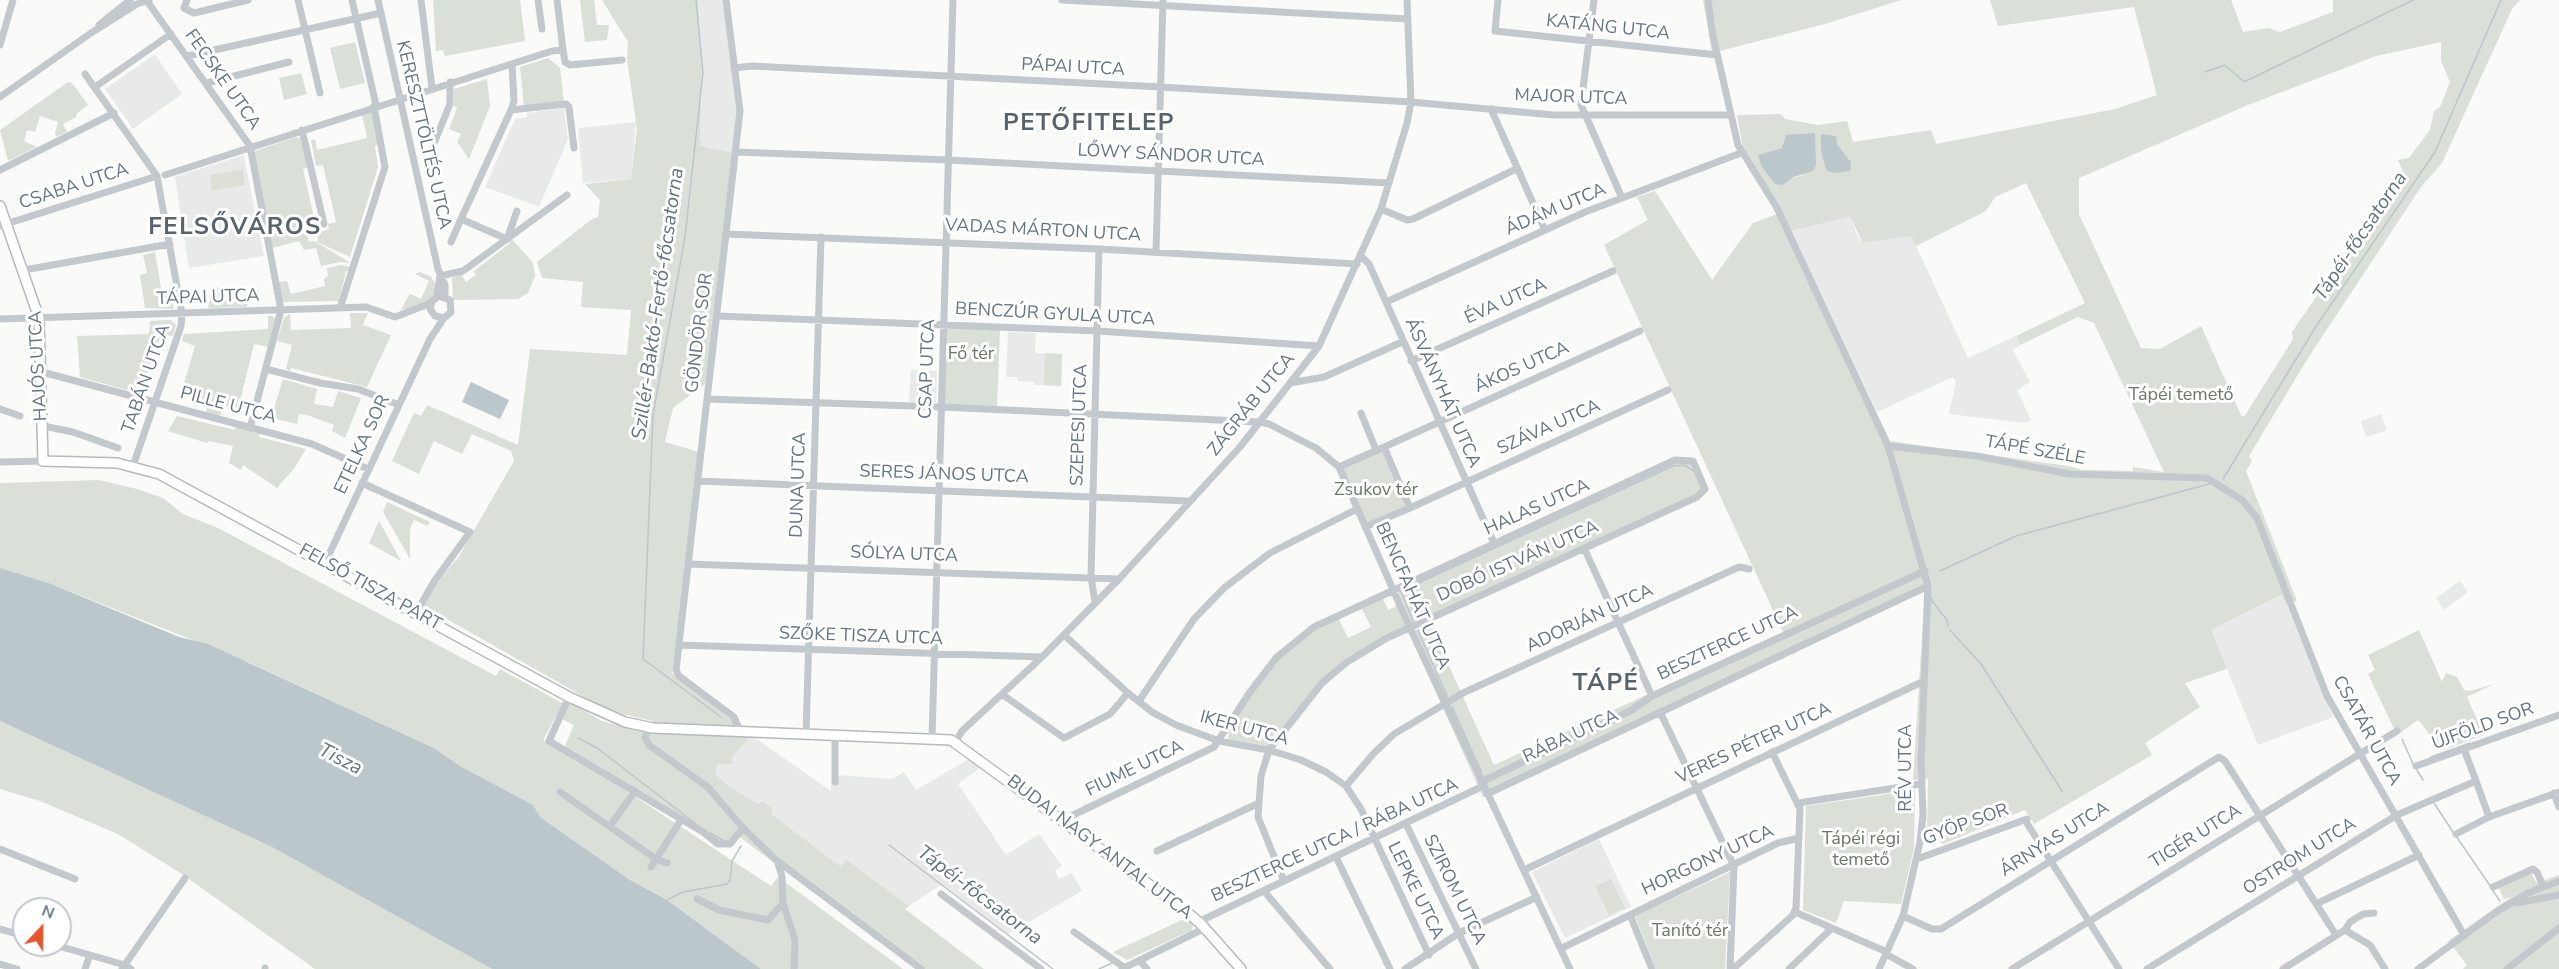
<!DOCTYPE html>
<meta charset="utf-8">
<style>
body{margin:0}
#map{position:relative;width:2559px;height:969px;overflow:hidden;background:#fafaf8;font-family:"Nunito Sans",sans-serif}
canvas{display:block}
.north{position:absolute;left:12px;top:897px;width:60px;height:60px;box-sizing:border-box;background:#fff;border:2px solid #c1c8cd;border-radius:50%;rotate:22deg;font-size:16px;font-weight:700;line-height:24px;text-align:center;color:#657683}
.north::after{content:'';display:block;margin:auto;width:21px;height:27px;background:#e4572e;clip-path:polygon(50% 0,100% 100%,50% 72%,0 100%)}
</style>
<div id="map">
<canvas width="2559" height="969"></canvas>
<div class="north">N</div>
</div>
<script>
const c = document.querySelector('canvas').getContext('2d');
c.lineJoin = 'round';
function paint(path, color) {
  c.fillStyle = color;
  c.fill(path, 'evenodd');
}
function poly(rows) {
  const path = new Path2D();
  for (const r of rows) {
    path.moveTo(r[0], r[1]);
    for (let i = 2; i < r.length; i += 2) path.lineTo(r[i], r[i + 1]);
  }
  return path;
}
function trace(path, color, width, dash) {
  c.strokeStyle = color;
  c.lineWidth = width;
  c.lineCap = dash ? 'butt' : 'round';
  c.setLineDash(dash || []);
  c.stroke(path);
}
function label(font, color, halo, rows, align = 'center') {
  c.font = font + ' "Nunito Sans",sans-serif';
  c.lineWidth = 6;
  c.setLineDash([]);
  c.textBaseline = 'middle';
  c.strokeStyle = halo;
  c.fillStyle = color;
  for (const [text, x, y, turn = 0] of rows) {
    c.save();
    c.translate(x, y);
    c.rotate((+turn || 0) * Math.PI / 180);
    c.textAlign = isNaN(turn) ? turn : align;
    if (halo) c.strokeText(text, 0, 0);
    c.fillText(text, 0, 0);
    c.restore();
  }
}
paint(poly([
 [698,0,725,0,738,112,732,153,700,147,702,69],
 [155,54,182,94,133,129,105,89],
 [564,108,568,139,539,207,485,187,515,119,527,117,527,113],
 [636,122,631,179,583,183,578,128],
 [244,155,257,223,254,227,259,231,264,256,189,268,175,177],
 [1850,217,1856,233,1863,243,1911,235,1968,358,2016,336,2020,345,2013,350,2030,382,2017,390,2031,420,2025,423,1949,414,1956,381,1953,377,1877,412,1791,231],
 [1008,332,1036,333,1035,353,1062,354,1061,386,1034,385,1034,382,1018,381,1017,377,1006,377],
 [911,370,937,371,936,402,909,402],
 [2381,414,2387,430,2366,437,2361,421],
 [2460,581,2468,592,2444,610,2436,598],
 [2283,595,2333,717,2258,745,2211,630],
 [751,735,831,791,831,785,837,785,837,775,892,779,904,772,916,790,969,759,981,767,958,784,1006,855,1039,834,1062,866,1055,871,1059,879,1072,873,1082,891,1008,934,942,884,909,906,848,861,842,868,770,814,762,801,760,804,727,785,716,775,717,764,732,758],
 [1599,839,1631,907,1565,938,1532,872]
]), '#e8e9e9');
paint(poly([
 [433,0,520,0,525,41,445,56,443,50,436,51],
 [580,0,594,0,597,25,609,25,607,40,585,42],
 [602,0,698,0,702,69,700,146,732,153,706,383,673,408,665,442,699,452,672,673,751,735,732,758,732,764,717,764,716,775,727,785,759,804,762,801,773,809,771,814,841,867,847,860,909,906,905,909,984,969,916,969,737,835,725,845,564,748,574,725,556,716,543,740,596,771,771,886,778,877,903,969,761,969,667,900,630,880,540,817,529,803,460,766,434,748,248,662,49,583,0,568,0,483,99,480,137,489,163,498,183,514,218,528,496,676,500,669,562,703,575,705,602,721,649,733,653,721,609,711,424,606,439,579,458,558,514,461,511,451,472,434,462,454,434,441,419,474,392,461,414,413,421,416,427,405,518,445,530,349,627,355,631,310,581,307,583,282,542,278,537,262,592,219,598,217,600,200,585,184,631,179,637,129,627,59,628,42],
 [1703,0,1901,0,1825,24,1712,53],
 [1990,0,2231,0,2243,32,2268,28,2280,32,2333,12,2333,0,2520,0,2512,9,2442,163,2421,187,2308,358,2249,456,2252,461,2246,471,2297,601,2287,605,2282,595,2211,630,2227,669,2185,683,2200,707,2145,743,2152,755,2034,824,2025,810,1943,844,1927,832,1928,779,1913,780,1925,589,1483,797,1409,633,1430,624,1494,765,1783,632,1604,245,1648,220,1637,197,1655,191,1712,280,1753,223,1783,212,1743,148,1737,115,1781,114,1785,119,1818,125,1847,121,1853,142,1931,130,1936,144,2115,109,2157,95,2134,7,1998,26],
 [2441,42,2441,61,2450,82,2440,107,2434,111,2430,130,2409,158,2398,160,2403,171,2292,332,2293,339,2244,417,2241,415,2201,326,2160,349,2141,348,2079,214,2079,178,2248,105,2376,56],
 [1782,148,1806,174,1788,180,1759,155],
 [2026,183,2085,303,2016,336,2020,345,2078,317,2094,323,2164,472,2133,467,2133,471,2082,470,2068,466,1890,441,1791,231,1850,217,1863,243,1911,236,1916,246,1986,211,1995,197],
 [355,42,365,83,340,89,330,48],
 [548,58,560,68,564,102,524,107,520,67],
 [301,73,307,94,284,100,279,78],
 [487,79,490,106,469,159,457,142,461,134,449,129,457,108,454,106,454,89],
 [68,82,72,83,88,105,77,113,76,117,63,124,67,132,56,137,55,133,58,122,40,116,35,132,27,130,24,141,37,147,8,161,0,130],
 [368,111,372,112,380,144,375,146,378,167,350,257,317,242,320,232,329,229,328,224,336,222,323,165,316,166,311,140,315,139,317,150,367,138,362,115],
 [296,137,301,138,308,167,303,169,315,222,305,226,309,242,314,241,351,263,340,262,321,266,316,248,304,250,299,241,272,248,254,153,255,151],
 [243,169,245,185,212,191,210,175],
 [512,239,533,263,535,276,528,293,518,299,453,300,452,278,461,274,466,282,476,275,474,271,510,243,509,241],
 [155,252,162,294,174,292,173,309,145,308,140,275,147,273,143,255],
 [341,265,351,267,349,271,346,271,339,301,282,302,278,282,287,281,291,294,325,286,324,279,328,276,327,268],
 [420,272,430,276,436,284,437,293,429,303,413,309,401,309,410,294,421,299,429,281,415,274],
 [213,286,238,293,237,299,248,303,247,307,208,308],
 [350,313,368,313,363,325,391,335,367,387,291,368,290,371,286,369,292,345,277,341,284,318,290,314,291,330,351,328],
 [268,316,273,316,275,320,268,347,254,344,238,409,223,405,220,416,206,413,208,401,181,394,195,346,182,341,184,334,268,329],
 [171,320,176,325,173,336,161,335,141,394,80,377,77,336,149,334,150,321],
 [944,324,1000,327,997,409,942,407],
 [1045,353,1062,354,1061,386,1044,385],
 [283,379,317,389,314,404,333,407,338,391,361,398,345,438,332,431,334,425,307,415,299,414,297,424,271,418],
 [177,416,235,430,236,427,260,433,259,437,306,449,295,467,277,488,243,465,241,470,229,463,233,446,208,441,207,443,168,431],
 [1384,447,1410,508,1365,527,1339,467],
 [1676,461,1691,461,1702,485,1700,492,1412,624,1397,589],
 [387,502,430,522,427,526,414,520,410,529,410,559,383,512],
 [379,521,384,530,401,561,369,543],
 [1382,596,1388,610,1397,606,1406,627,1346,661,1268,746,1228,739,1229,728,1235,717,1276,661,1305,634,1338,617,1348,638,1371,627,1360,605],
 [2419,630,2442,682,2446,673,2457,677,2464,690,2470,691,2494,684,2467,697,2484,735,2443,750,2418,720,2397,735,2368,674,2375,670,2368,655],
 [0,721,272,847,492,969,315,969,182,874,118,834,40,801,0,789],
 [1915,790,1914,848,1901,904,1844,901,1836,923,1803,910,1806,806],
 [1730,872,1725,969,1656,969,1635,916],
 [2531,872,2536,883,2559,875,2559,969,2463,969,2467,965,2448,941,2511,897,2504,899,2498,887],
 [1611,879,1625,908,1609,915,1595,886],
 [1186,918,1193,924,1192,930,1127,960,1113,952]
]), '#dadfd7');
paint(poly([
 [1815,133,1816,165,1813,171,1794,177,1782,185,1775,184,1762,167,1758,155,1782,148,1786,135],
 [1821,134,1836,136,1837,145,1851,162,1850,171,1833,173,1826,170,1821,150],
 [471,382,509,400,500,419,462,402],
 [0,568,49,583,179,637,208,644,434,748,460,766,533,805,540,817,630,880,667,900,761,969,492,969,272,847,0,721]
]), '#bbc7cb');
trace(poly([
 [696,0,703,72,685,237,653,415,643,659,721,717],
 [2205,72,2225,65,2244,82,2413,0],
 [2223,479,2315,328,2435,152,2501,0],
 [1940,571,2016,536,2209,484],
 [1401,591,1673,466,1684,465,1694,471],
 [1401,591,1413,621],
 [1932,601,1947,620,1948,626],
 [1932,603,1932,598],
 [1950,630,1981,664,2062,791],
 [1418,631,1448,698],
 [1452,707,1481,771],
 [578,738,597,748,696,824],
 [2402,739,2414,766],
 [2431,757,2470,743],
 [2417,770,2423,780],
 [2434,803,2453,832],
 [710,833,724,841],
 [2456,836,2491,887],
 [889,845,1053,969],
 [2493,891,2500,901],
 [667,900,683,892,727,884,730,880,732,861,741,846],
 [1099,969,1112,963]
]), '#bbc7cb', 1.5);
const major = poly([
 [0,206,39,318,43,461,117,463,159,474,569,697,625,722,653,728,951,740,1187,912,1202,925,1241,969]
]);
trace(major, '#b5babe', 12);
trace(poly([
 [187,0,184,8,194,13,248,0],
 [298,0,320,93],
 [352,0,376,105],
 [378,0,438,269,445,285,445,297],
 [421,0,432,88],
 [538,0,542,29],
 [557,0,563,50],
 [726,0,740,111,676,670,679,676,734,717,740,731],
 [1062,0,1408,19],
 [1498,0,1495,31,1717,55],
 [1594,0,1581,105,1622,198],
 [1708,0,1713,36,1738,145,1777,208,1888,446,1928,586,1921,761,1923,815,1920,842,1903,916,1879,969],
 [147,1,250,146,281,310,250,428],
 [99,25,130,0],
 [0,45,13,0],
 [187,56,381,13],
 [512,64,514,101,511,110,461,219,507,239,517,211],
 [734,68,752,66,1161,87,1411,102,1554,115,1730,115],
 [85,74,157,176,182,314,181,326,133,466],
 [207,83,289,62],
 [95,87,171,34],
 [0,97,91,33,137,4,149,0],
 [1491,109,1545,230],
 [511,110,566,104,569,107,574,148],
 [302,130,324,224],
 [736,152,948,160,1389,183],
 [430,153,450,104,450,82],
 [0,170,114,113],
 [165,175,552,51,563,50,565,62,570,65,622,60],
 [1381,209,1407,220,1413,219,1516,169],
 [0,226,157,176],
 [726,234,1099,249,1357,264],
 [451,242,461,219],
 [1156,252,1163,0],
 [1361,256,1369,264,1494,543],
 [24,270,170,244],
 [440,276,463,271,567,195],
 [437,297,440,276],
 [1386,302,1585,212,1741,153],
 [340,308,385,167,374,106],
 [717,316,1098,331,1319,346],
 [0,319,366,307,395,317,431,303],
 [1411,361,1613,271],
 [266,369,320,383,358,389,399,405],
 [42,372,312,444,368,469],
 [1290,383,1324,377,1402,342],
 [707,399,942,407,1260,422,1269,424,1316,448,1339,467,1410,628,1570,969],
 [0,409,20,416],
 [1361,413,1376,450],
 [43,426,73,432,118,448],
 [1888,446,1977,456,2069,474,2207,478,2242,500,2257,518,2327,696,2464,935],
 [1384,447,1640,331],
 [0,462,43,461],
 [1339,467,1384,447,1410,508,1365,527],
 [698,481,1189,501],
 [362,483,470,532,435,580,416,613],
 [1410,508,1668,390],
 [1584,548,1652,696],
 [325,563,430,339,444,318,451,312,450,300,439,296,432,301,430,309,435,316,444,318],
 [688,564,1119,579],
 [1095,602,1091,577,1099,249],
 [1064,635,1128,693,1152,712,1176,725,1219,741,1269,750,1301,760,1326,772,1346,786,1361,809,1429,955],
 [679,645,1042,657],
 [1003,695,1064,738,1110,714,1128,693],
 [569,697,549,741,703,832,718,844,730,844,743,828],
 [1139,701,1194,619,1224,588,1270,553,1357,509],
 [1660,712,1734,866,1730,969],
 [648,727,645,738,649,745,709,788],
 [806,734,821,237],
 [932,738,953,0],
 [955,743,962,731,1042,657,1119,579,1240,447,1319,346,1381,209,1407,123,1411,102,1407,0],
 [2416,766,2559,715],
 [2476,781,2489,817],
 [835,782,835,735],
 [1481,782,1630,711,1652,696,1925,571],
 [706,785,743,828,776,860,921,969],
 [1346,786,1374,753,1394,734,1463,693,1739,567,1749,569],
 [560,792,656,859,667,863],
 [2554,793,2559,807],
 [1487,794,1928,586],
 [1798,803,1921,784],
 [1063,820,1214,747,1250,692,1277,657,1314,627,1675,460,1693,461,1705,489,1697,497,1387,638,1347,662,1322,683,1269,750,1261,776,1258,817,1284,881],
 [2025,820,2119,969],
 [1406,824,1476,969],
 [610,826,635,791],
 [2456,834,2489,817,2559,792],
 [0,849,75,879],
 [1157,851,1257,804],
 [1336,857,1390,969],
 [1917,859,2027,819],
 [778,863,782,877,783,903,795,940,794,969],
 [651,867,681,820],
 [1524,870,1924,681],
 [2493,887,2533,869,2537,872,2543,886],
 [1264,891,1330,969],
 [941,894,1041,969],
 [697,899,719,910,768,920,783,903],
 [2516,903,2559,895],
 [2316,904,2419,855],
 [1795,912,1887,952],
 [1630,915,1652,969],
 [1903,916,1932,929,1941,929,2219,757,2225,761,2336,935],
 [1198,922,1483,786],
 [0,929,24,936],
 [2345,930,2370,945,2385,969],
 [1074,932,1125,968],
 [55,945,125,965,131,969],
 [1562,948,1778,843,1799,838],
 [1886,954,1913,969],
 [1140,961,1147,969],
 [0,964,17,969],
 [85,969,90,955],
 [122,969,185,878],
 [265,969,265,968],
 [1122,969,1205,928],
 [1405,969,1459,933,1537,897],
 [1733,969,1793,915,1796,908,1800,809,1772,752],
 [1789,969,1832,928],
 [2012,969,2397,731],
 [2147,969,2397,815,2476,781,2464,749],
 [2283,969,2345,930,2350,922,2363,914,2374,913],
 [2418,969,2496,912,2528,893,2559,881],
 [2507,969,2559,928]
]), '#c3c8cc', 7);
trace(major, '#fff', 9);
label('18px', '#657683', '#fff', [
 ["KATÁNG UTCA",1608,28,6],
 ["PÁPAI UTCA",1073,68,3],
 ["FECSKE UTCA",222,80,55],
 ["MAJOR UTCA",1571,98,2],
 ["KERESZTTÖLTÉS UTCA",423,135,77],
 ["LŐWY SÁNDOR UTCA",1171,156,3],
 ["CSABA UTCA",74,187,-18],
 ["ÁDÁM UTCA",1556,210,-23],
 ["VADAS MÁRTON UTCA",1043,231,3],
 ["TÁPAI UTCA",208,298,-2],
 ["ÉVA UTCA",1506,302,-24],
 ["BENCZÚR GYULA UTCA",1055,315,3],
 ["GÖNDÖR SOR",700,333,-83],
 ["HAJÓS UTCA",39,366,-93],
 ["ÁKOS UTCA",1522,368,-24],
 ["CSAP UTCA",928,369,-88],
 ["TABÁN UTCA",147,379,-71],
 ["ÁSVÁNYHÁT UTCA",1442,393,66],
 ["ZÁGRÁB UTCA",1252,405,-51],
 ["PILLE UTCA",228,406,15],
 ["SZEPESI UTCA",1080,425,-88],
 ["SZÁVA UTCA",1549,428,-24],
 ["ETELKA SOR",363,445,-65],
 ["TÁPÉ SZÉLE",2035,451,10],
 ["SERES JÁNOS UTCA",944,475,2],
 ["DUNA UTCA",799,485,-88],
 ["HALAS UTCA",1537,508,-24],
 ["SÓLYA UTCA",904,555,2],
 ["DOBÓ ISTVÁN UTCA",1518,562,-24],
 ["FELSŐ TISZA PART",370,588,29],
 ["BENCFAHÁT UTCA",1412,596,66],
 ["ADORJÁN UTCA",1590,619,-25],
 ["SZŐKE TISZA UTCA",861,637,2],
 ["BESZTERCE UTCA",1728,644,-25],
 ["ÚJFÖLD SOR",2483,727,-20],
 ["IKER UTCA",1244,729,15],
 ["CSATÁR UTCA",2366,731,61],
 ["RÁBA UTCA",1571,737,-25],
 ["VERES PÉTER UTCA",1754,744,-25],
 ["RÉV UTCA",1907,768,-90],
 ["FIUME UTCA",1135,769,-26],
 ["GYÖP SOR",1966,825,-20],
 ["TIGÉR UTCA",2196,837,-32],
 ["ÁRNYAS UTCA",2055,840,-32],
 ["BESZTERCE UTCA / RÁBA UTCA",1335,841,-25],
 ["BUDAI NAGY ANTAL UTCA",1099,848,37],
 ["OSTROM UTCA",2300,857,-32],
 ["HORGONY UTCA",1708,861,-25],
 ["SZIROM UTCA",1454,890,64],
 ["LEPKE UTCA",1415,891,64]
]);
label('18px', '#687a64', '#fff', [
 ["Fő tér",971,355],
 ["Tápéi temető",2181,396],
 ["Zsukov tér",1376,491],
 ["Tápéi régi",1861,840],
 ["temető",1861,861],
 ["Tanító tér",1690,932]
]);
label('italic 20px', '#60757c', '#fff', [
 ["Tápéi-főcsatorna",2361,237,-56],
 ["Szillér-Baktó-Fertő-főcsatorna",659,304,-82],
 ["Tisza",340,760,27],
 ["Tápéi-főcsatorna",979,896,37]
]);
c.letterSpacing = '1.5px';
label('bold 24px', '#57646e', '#fff', [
 ["PETŐFITELEP",1089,124],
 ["FELSŐVÁROS",235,228],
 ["TÁPÉ",1606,684]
]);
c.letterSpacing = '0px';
</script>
